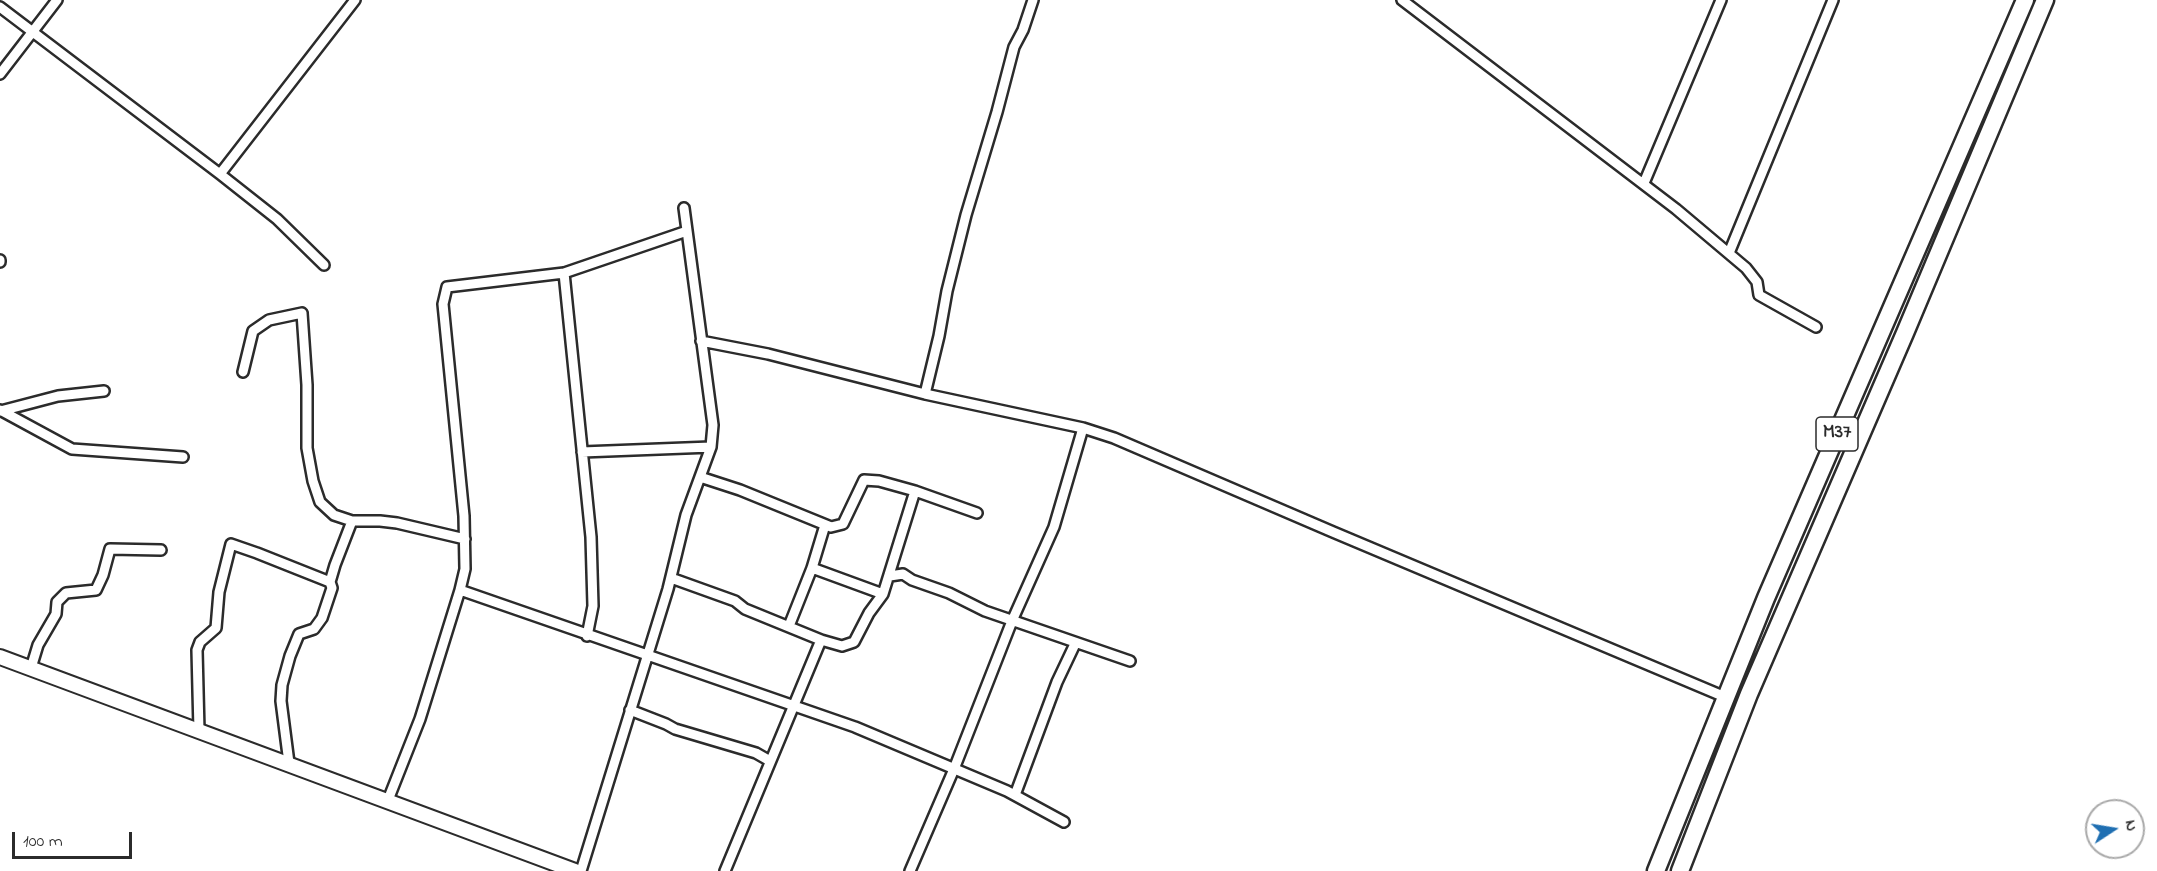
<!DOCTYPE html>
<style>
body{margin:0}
#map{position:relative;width:2157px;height:871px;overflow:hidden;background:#fff;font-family:"Indie Flower",sans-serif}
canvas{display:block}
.north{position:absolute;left:2085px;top:799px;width:60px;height:60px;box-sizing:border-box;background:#fff;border:2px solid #aaa;border-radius:50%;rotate:78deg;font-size:16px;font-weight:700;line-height:24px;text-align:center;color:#2b2b2b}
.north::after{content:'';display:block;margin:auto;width:21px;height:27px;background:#1f6fb2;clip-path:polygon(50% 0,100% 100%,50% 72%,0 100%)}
.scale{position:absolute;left:12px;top:832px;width:120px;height:27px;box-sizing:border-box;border:3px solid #2b2b2b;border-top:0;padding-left:8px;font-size:18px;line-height:21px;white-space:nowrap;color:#2b2b2b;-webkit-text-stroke:4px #fff;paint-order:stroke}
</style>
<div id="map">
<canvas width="2157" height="871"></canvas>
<div class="north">N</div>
<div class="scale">100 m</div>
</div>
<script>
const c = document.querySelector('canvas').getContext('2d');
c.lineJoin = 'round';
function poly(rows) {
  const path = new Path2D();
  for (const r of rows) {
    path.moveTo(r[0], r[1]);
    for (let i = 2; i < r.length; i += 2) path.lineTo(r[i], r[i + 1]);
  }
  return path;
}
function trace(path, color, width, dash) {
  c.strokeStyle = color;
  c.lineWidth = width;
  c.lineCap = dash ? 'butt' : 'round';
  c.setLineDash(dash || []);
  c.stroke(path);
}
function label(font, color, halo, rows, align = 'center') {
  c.font = font + ' "Indie Flower",sans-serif';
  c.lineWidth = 4.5;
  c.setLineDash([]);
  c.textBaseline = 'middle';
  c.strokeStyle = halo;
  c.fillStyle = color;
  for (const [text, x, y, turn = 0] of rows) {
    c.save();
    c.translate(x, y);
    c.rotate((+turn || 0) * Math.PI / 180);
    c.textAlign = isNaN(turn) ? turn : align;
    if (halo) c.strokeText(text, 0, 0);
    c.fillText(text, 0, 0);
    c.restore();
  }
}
const minor = poly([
 [1402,0,1676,209,1746,268,1757,282,1759,295,1816,327],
 [0,7,220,174,277,219,324,265],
 [0,74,57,0],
 [220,174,355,0],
 [1644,183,1721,0],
 [1729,253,1833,0],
 [0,260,0,262],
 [564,273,591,537,593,606,587,636],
 [701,341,768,354,925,394,1083,428,1114,438,1333,532,1725,697],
 [243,372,253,331,269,320,302,313,307,385,307,448,313,481,320,502,334,515,352,521],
 [925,394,939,336,947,291,966,215,997,112,1014,47,1023,30,1033,0],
 [0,410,72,449,183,457],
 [1,411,58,396,104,391],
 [582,452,711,447],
 [700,477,740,490,831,527,843,524,864,480,879,481,915,491,977,513],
 [812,568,883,594],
 [890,576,903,574,912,580,949,593,985,611,1130,661],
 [671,578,735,601,745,609,821,640,842,646,854,642,869,613,883,594,915,491],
 [460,590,855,727,1007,791,1064,822],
 [789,626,812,568,825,525],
 [31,668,38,645,56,614,57,602,66,593,96,590,103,575,110,549,161,550],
 [630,710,666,724,675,729,756,753,770,761],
 [199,731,197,650,200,642,216,628,219,592,231,544,257,553,330,582],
 [289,763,281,701,282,685,290,656,299,634,314,629,322,618,332,588,330,582,335,565,352,521,380,521,397,523,465,539],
 [1015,795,1057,682,1075,644],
 [388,800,420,719,460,590,465,569,464,516,443,304,447,287,564,273,687,231],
 [581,871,668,589,686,515,711,447,713,425,684,208],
 [725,871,821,640],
 [910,871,954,769,1012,621,1054,527,1083,428]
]);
const secondary = poly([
 [0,657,575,871]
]);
const trunk = poly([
 [1656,871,1766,598,2025,0],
 [1680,871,1749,694,1905,333,2045,0]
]);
trace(minor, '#2b2b2b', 14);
trace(secondary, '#2b2b2b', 18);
trace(trunk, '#2b2b2b', 21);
trace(minor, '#fff', 9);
trace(secondary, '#fff', 14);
trace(trunk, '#fff', 16);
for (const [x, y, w] of [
 [1837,434,42]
]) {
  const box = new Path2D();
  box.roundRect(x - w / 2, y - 17, w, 34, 4.5);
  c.fillStyle = '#fff';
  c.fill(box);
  trace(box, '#2b2b2b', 1.5);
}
label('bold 20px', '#2b2b2b', null, [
 ["M37",1837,434]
]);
</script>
